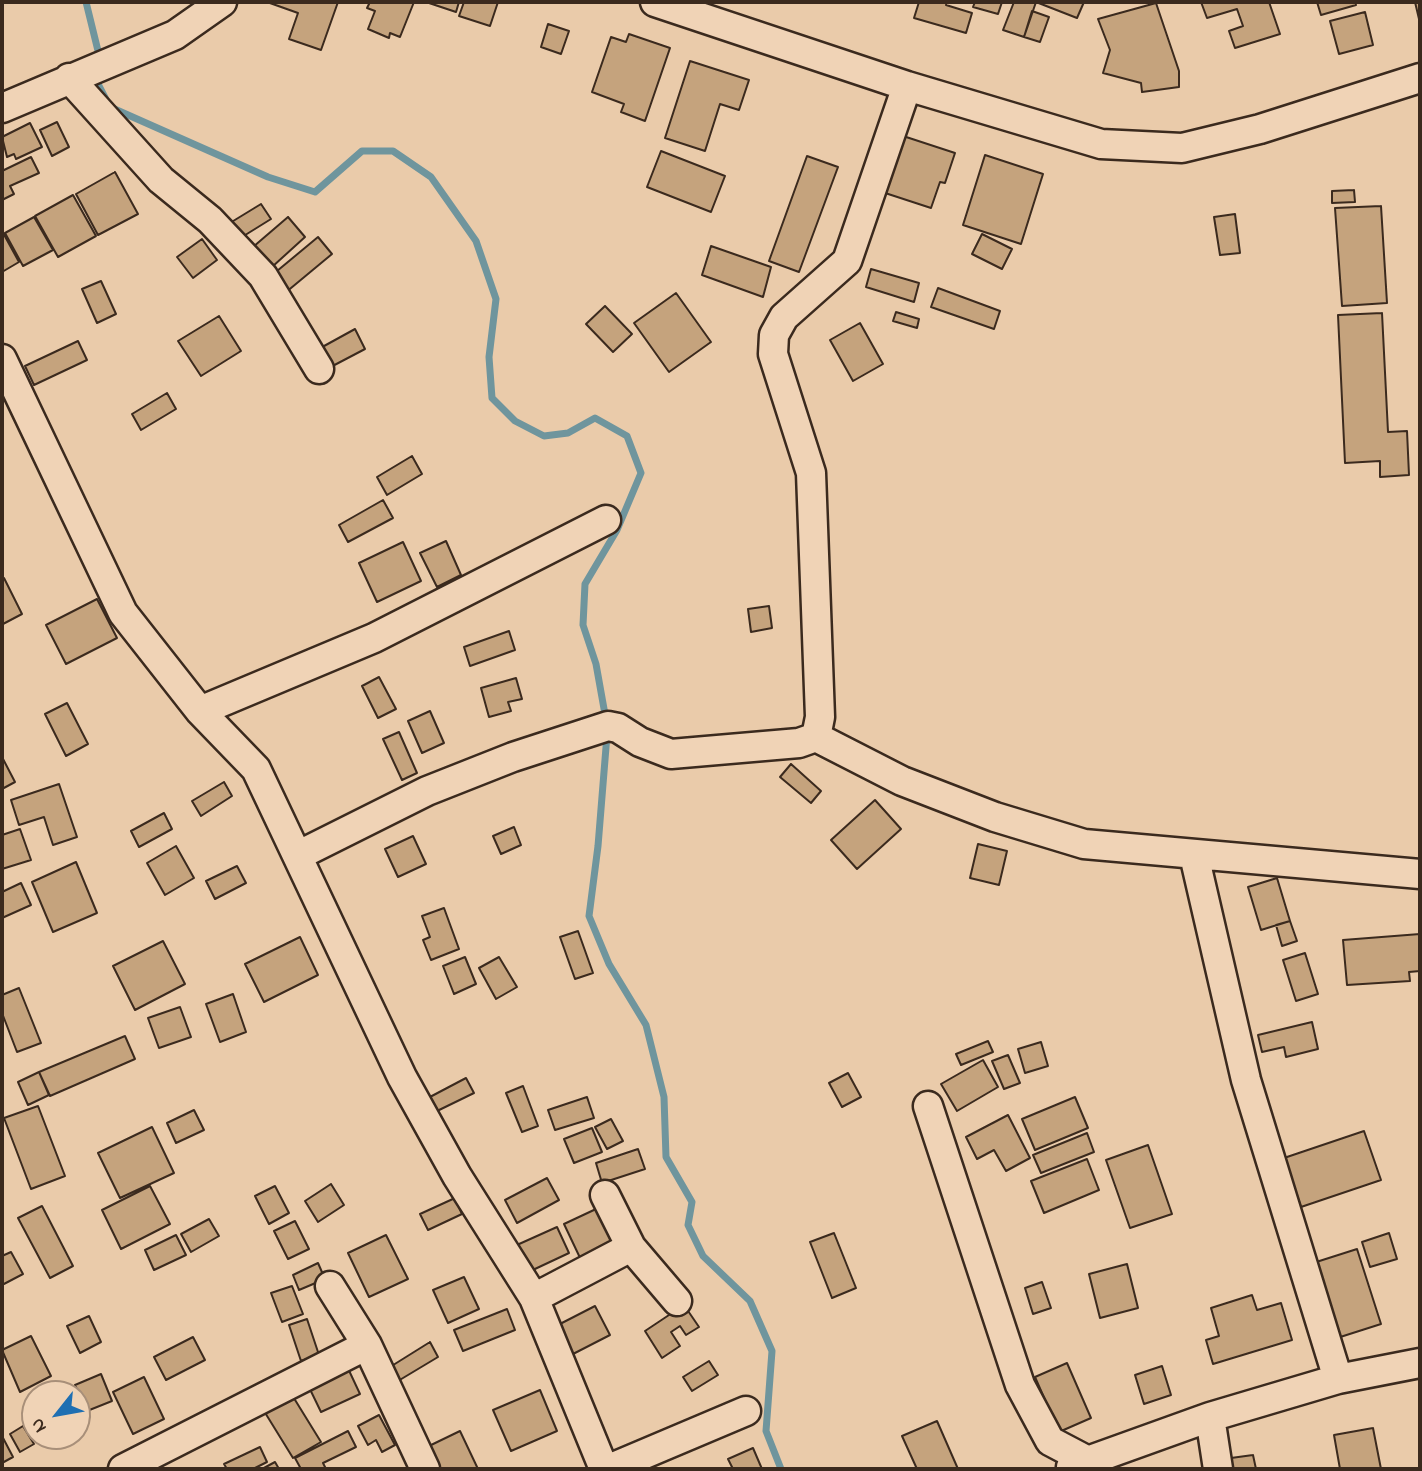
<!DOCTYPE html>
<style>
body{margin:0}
#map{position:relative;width:1422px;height:1471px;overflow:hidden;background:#eacbaa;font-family:"Indie Flower",sans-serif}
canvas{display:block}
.frame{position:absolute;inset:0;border:4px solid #3b2a1e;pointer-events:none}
.north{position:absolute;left:21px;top:1380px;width:70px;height:70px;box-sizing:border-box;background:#f0d3b6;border:2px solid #a88f79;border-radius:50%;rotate:239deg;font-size:19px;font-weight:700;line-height:28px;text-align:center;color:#3b2a1e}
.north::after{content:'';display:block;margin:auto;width:24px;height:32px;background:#1f6fb2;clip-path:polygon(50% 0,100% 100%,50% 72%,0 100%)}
</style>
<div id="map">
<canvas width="1422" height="1471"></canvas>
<div class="frame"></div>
<div class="north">N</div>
</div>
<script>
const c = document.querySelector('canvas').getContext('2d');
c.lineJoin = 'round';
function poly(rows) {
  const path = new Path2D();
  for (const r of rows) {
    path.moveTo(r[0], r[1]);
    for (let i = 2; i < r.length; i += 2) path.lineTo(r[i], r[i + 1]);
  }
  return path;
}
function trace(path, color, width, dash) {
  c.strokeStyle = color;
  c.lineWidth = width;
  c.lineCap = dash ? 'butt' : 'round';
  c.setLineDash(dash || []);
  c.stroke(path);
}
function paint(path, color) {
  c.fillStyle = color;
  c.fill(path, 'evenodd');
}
trace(poly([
 [86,2,100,59],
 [97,74,96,80,110,107,268,177,315,192,362,151,393,151,431,177,476,241,496,299,489,357,492,398,515,421,544,436,568,433,595,418,627,436,641,473,617,530,585,584,583,625,596,664,606,720],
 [607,735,598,846,589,916,609,964,646,1025,664,1097,666,1157,692,1202,688,1225,703,1256,750,1301,772,1351,766,1431,781,1469]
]), '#6f959d', 7);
const building = poly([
 [267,2,338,2,321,50,289,39,298,13,267,2],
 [370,2,414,2,400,37,390,33,389,38,368,29,375,11,367,8,370,2],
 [426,2,459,2,456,12,426,2],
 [464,2,498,2,490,26,459,16,464,2],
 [919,2,947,2,946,5,972,13,966,33,914,18,919,2],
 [975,2,1002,2,998,14,973,7,975,2],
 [1014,2,1084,2,1077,18,1036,2,1024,37,1003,30,1014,2],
 [1201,2,1269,2,1280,34,1235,48,1229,31,1243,26,1237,9,1207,18,1201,2],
 [1317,2,1355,2,1356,5,1321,15,1317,2],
 [1415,2,1420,2,1420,19,1419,19,1415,2],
 [1156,3,1179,71,1179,87,1142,92,1141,83,1103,73,1110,50,1098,19,1156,3],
 [1032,11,1049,17,1040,42,1024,37,1032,11],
 [1365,12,1373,45,1339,54,1330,21,1365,12],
 [548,24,569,31,561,54,541,47,548,24],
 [629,34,670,48,645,121,621,112,624,104,592,92,611,37,626,42,629,34],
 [690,61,749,80,739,110,720,104,705,151,665,138,690,61],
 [57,122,69,147,52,156,40,130,57,122],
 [30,123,42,147,16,159,14,154,7,157,2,137,30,123],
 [897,134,955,153,945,183,940,182,931,208,879,191,897,134],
 [661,151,725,176,711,212,647,187,661,151],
 [985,155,1043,174,1021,244,963,225,985,155],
 [807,156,838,167,799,272,769,261,807,156],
 [31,157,39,173,10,186,14,194,2,200,2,171,31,157],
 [115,172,138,214,98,235,76,194,115,172],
 [1354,190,1355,202,1332,203,1332,191,1354,190],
 [73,195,96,236,58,257,35,216,73,195],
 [261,204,271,219,234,242,225,226,261,204],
 [1381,206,1387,303,1342,306,1335,208,1381,206],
 [1235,214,1240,253,1220,255,1214,217,1235,214],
 [34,217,53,250,23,266,5,233,34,217],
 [288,217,305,237,272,267,253,247,288,217],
 [2,231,19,262,2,272,2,231],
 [982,234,1012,249,1002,269,972,254,982,234],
 [318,237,332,254,285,293,271,276,318,237],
 [202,239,217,260,193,278,177,257,202,239],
 [711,246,771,267,763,297,702,275,711,246],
 [871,269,919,283,914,302,866,287,871,269],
 [101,281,116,314,97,323,82,289,101,281],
 [938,288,1000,311,994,329,931,307,938,288],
 [676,293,711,342,669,372,634,323,676,293],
 [605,306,632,334,613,352,586,324,605,306],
 [896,312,919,319,917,328,893,321,896,312],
 [1382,313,1388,432,1407,431,1409,475,1380,477,1380,461,1345,463,1338,315,1382,313],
 [219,316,241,351,201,376,178,341,219,316],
 [860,323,883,364,853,381,830,340,860,323],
 [355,329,365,349,325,370,315,351,355,329],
 [78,341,87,360,34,385,25,366,78,341],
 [167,393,176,409,141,430,132,414,167,393],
 [412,456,422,474,387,495,377,477,412,456],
 [383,500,393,518,348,542,339,525,383,500],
 [446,541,461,575,437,587,420,553,446,541],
 [403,542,421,581,377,602,359,563,403,542],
 [4,578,22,614,3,624,2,579,4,578],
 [97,599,117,638,66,664,46,625,97,599],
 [769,606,772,628,751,632,748,609,769,606],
 [509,631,515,650,470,666,464,647,509,631],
 [379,677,396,709,378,718,362,686,379,677],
 [516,678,522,699,508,702,511,711,489,717,481,688,516,678],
 [67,703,88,744,66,756,45,714,67,703],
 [430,711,444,743,422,753,408,721,430,711],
 [399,732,417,773,402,780,383,739,399,732],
 [2,757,15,782,2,789,2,757],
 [791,764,821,791,811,803,780,777,791,764],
 [224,782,232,796,201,816,192,801,224,782],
 [59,784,77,837,53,845,44,817,19,825,11,800,59,784],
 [875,800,901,829,857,869,831,840,875,800],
 [164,813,172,829,139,847,131,831,164,813],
 [514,827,521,845,501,854,493,836,514,827],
 [20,829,31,860,2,869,2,835,20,829],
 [413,836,426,864,398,877,385,849,413,836],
 [978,844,1007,851,999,885,970,878,978,844],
 [176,846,194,878,165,895,147,863,176,846],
 [76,862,97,913,53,932,32,882,76,862],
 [237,866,246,883,215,899,206,881,237,866],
 [1277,878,1290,921,1261,930,1248,887,1277,878],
 [21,883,31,905,2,918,2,892,21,883],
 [444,908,459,949,431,960,423,940,430,937,422,916,444,908],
 [1290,921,1297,941,1282,946,1276,925,1290,921],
 [578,931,593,973,575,979,560,937,578,931],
 [1420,934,1420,971,1409,972,1410,981,1347,985,1343,940,1420,934],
 [300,937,318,975,264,1002,245,964,300,937],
 [163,941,185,984,135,1010,113,966,163,941],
 [1305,953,1318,994,1296,1001,1283,960,1305,953],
 [465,957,476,984,454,994,443,966,465,957],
 [499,957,517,987,496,999,479,968,499,957],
 [19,988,41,1043,17,1052,2,1013,2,995,19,988],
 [233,994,246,1032,220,1042,206,1004,233,994],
 [180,1007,191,1037,159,1048,148,1018,180,1007],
 [1312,1022,1318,1049,1286,1057,1284,1047,1262,1052,1258,1035,1312,1022],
 [125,1036,135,1059,50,1096,39,1072,125,1036],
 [988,1041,993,1052,961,1065,956,1054,988,1041],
 [1041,1042,1048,1066,1025,1073,1018,1049,1041,1042],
 [1008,1055,1020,1083,1004,1089,992,1061,1008,1055],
 [983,1060,998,1087,957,1111,941,1084,983,1060],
 [39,1072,49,1095,28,1105,18,1082,39,1072],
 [848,1073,861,1097,842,1107,829,1083,848,1073],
 [466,1078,474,1093,435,1112,428,1098,466,1078],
 [523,1086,538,1126,522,1132,506,1093,523,1086],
 [587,1097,594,1118,555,1130,548,1110,587,1097],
 [1075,1097,1088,1128,1035,1150,1022,1119,1075,1097],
 [38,1106,65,1176,31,1189,4,1118,38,1106],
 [194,1110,204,1130,176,1143,167,1123,194,1110],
 [1008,1115,1030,1158,1006,1171,994,1150,977,1159,966,1137,1008,1115],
 [611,1119,623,1141,607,1149,595,1127,611,1119],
 [152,1127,174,1173,120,1198,98,1153,152,1127],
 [592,1128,602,1152,574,1163,564,1139,592,1128],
 [1364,1131,1381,1180,1301,1207,1284,1158,1364,1131],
 [1087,1133,1094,1152,1041,1173,1033,1155,1087,1133],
 [1148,1145,1172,1214,1130,1228,1106,1160,1148,1145],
 [638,1149,645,1169,602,1183,596,1163,638,1149],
 [1087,1159,1099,1190,1044,1213,1031,1181,1087,1159],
 [547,1178,559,1200,517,1223,505,1200,547,1178],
 [331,1184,344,1205,318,1222,305,1201,331,1184],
 [150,1186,170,1224,121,1249,102,1210,150,1186],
 [275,1186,289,1213,269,1224,255,1196,275,1186],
 [455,1198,462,1214,428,1230,420,1214,455,1198],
 [42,1206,73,1266,50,1278,18,1218,42,1206],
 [596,1209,614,1246,582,1262,564,1224,596,1209],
 [209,1219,219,1236,191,1252,181,1234,209,1219],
 [295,1221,309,1249,288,1259,274,1231,295,1221],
 [557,1227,569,1253,520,1276,508,1249,557,1227],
 [834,1233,856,1288,832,1298,810,1242,834,1233],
 [1389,1233,1397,1259,1370,1267,1362,1242,1389,1233],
 [176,1235,186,1255,154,1270,145,1250,176,1235],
 [386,1235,408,1279,369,1297,348,1253,386,1235],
 [1357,1249,1381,1324,1334,1339,1310,1264,1357,1249],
 [11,1252,23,1274,2,1285,2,1256,11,1252],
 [318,1263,325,1279,299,1290,293,1275,318,1263],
 [1127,1264,1138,1308,1100,1318,1089,1274,1127,1264],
 [464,1277,479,1309,448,1323,433,1290,464,1277],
 [1042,1282,1051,1308,1033,1314,1025,1288,1042,1282],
 [292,1286,303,1314,282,1322,271,1293,292,1286],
 [1252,1295,1257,1310,1281,1303,1292,1340,1213,1364,1206,1340,1219,1336,1211,1308,1252,1295],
 [684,1305,699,1327,686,1335,680,1326,671,1332,680,1346,662,1358,645,1331,684,1305],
 [595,1306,610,1335,573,1354,558,1325,595,1306],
 [507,1309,515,1330,463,1351,454,1330,507,1309],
 [89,1316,101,1342,80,1353,67,1326,89,1316],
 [307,1319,319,1355,301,1361,289,1325,307,1319],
 [31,1336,51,1376,20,1392,2,1350,31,1336],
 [193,1337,205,1360,166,1380,154,1357,193,1337],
 [430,1342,438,1357,398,1381,390,1367,430,1342],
 [709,1361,718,1375,692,1391,683,1377,709,1361],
 [345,1362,360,1394,321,1412,306,1381,345,1362],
 [1067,1363,1091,1418,1059,1432,1035,1377,1067,1363],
 [1162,1366,1171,1395,1144,1404,1135,1375,1162,1366],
 [101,1374,112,1401,87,1411,75,1385,101,1374],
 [144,1377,164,1419,133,1434,113,1392,144,1377],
 [540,1390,557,1431,511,1451,493,1410,540,1390],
 [292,1395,321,1442,293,1458,264,1411,292,1395],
 [379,1415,395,1445,382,1452,376,1440,368,1445,358,1426,379,1415],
 [937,1421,958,1469,917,1469,902,1436,937,1421],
 [35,1422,35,1436,40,1436,33,1440,26,1427,35,1422],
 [23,1426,34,1444,20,1452,10,1434,23,1426],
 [1373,1428,1381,1469,1340,1469,1334,1435,1373,1428],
 [348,1431,356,1447,323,1463,326,1469,301,1469,295,1458,348,1431],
 [460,1431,478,1469,440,1469,429,1446,460,1431],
 [2,1436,13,1457,2,1463,2,1436],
 [260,1447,267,1462,253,1469,227,1469,224,1464,260,1447],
 [753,1448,762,1469,733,1469,728,1459,753,1448],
 [1253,1455,1256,1469,1233,1469,1231,1458,1253,1455],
 [275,1462,279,1469,262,1469,275,1462]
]);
paint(building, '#c5a37d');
trace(building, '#3b2a1e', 2);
const minor = poly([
 [655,2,907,86,1101,144,1182,148,1260,129,1420,78],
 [69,78,161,180,210,220,263,276,319,369],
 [2,108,175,35,222,2],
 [2,359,123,613,200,711,256,769,402,1077,457,1176,534,1298,604,1469],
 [200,711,374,638,606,520],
 [816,737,902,781,995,817,1084,844,1420,874],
 [299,855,427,791,513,757,608,726,618,728,640,742,671,754,799,743,816,737,820,717,811,473,773,354,774,335,784,317,847,261,907,86],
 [1194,855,1246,1080,1338,1379],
 [928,1106,1020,1385,1050,1441,1088,1461],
 [631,1247,677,1301],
 [330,1286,367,1345,425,1469],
 [534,1298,631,1247,605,1195],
 [1071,1467,1210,1417],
 [123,1469,367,1345],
 [609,1469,746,1411],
 [1218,1469,1210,1417,1338,1379,1420,1363]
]);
trace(minor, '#3b2a1e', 33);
trace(minor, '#f0d3b6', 28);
</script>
